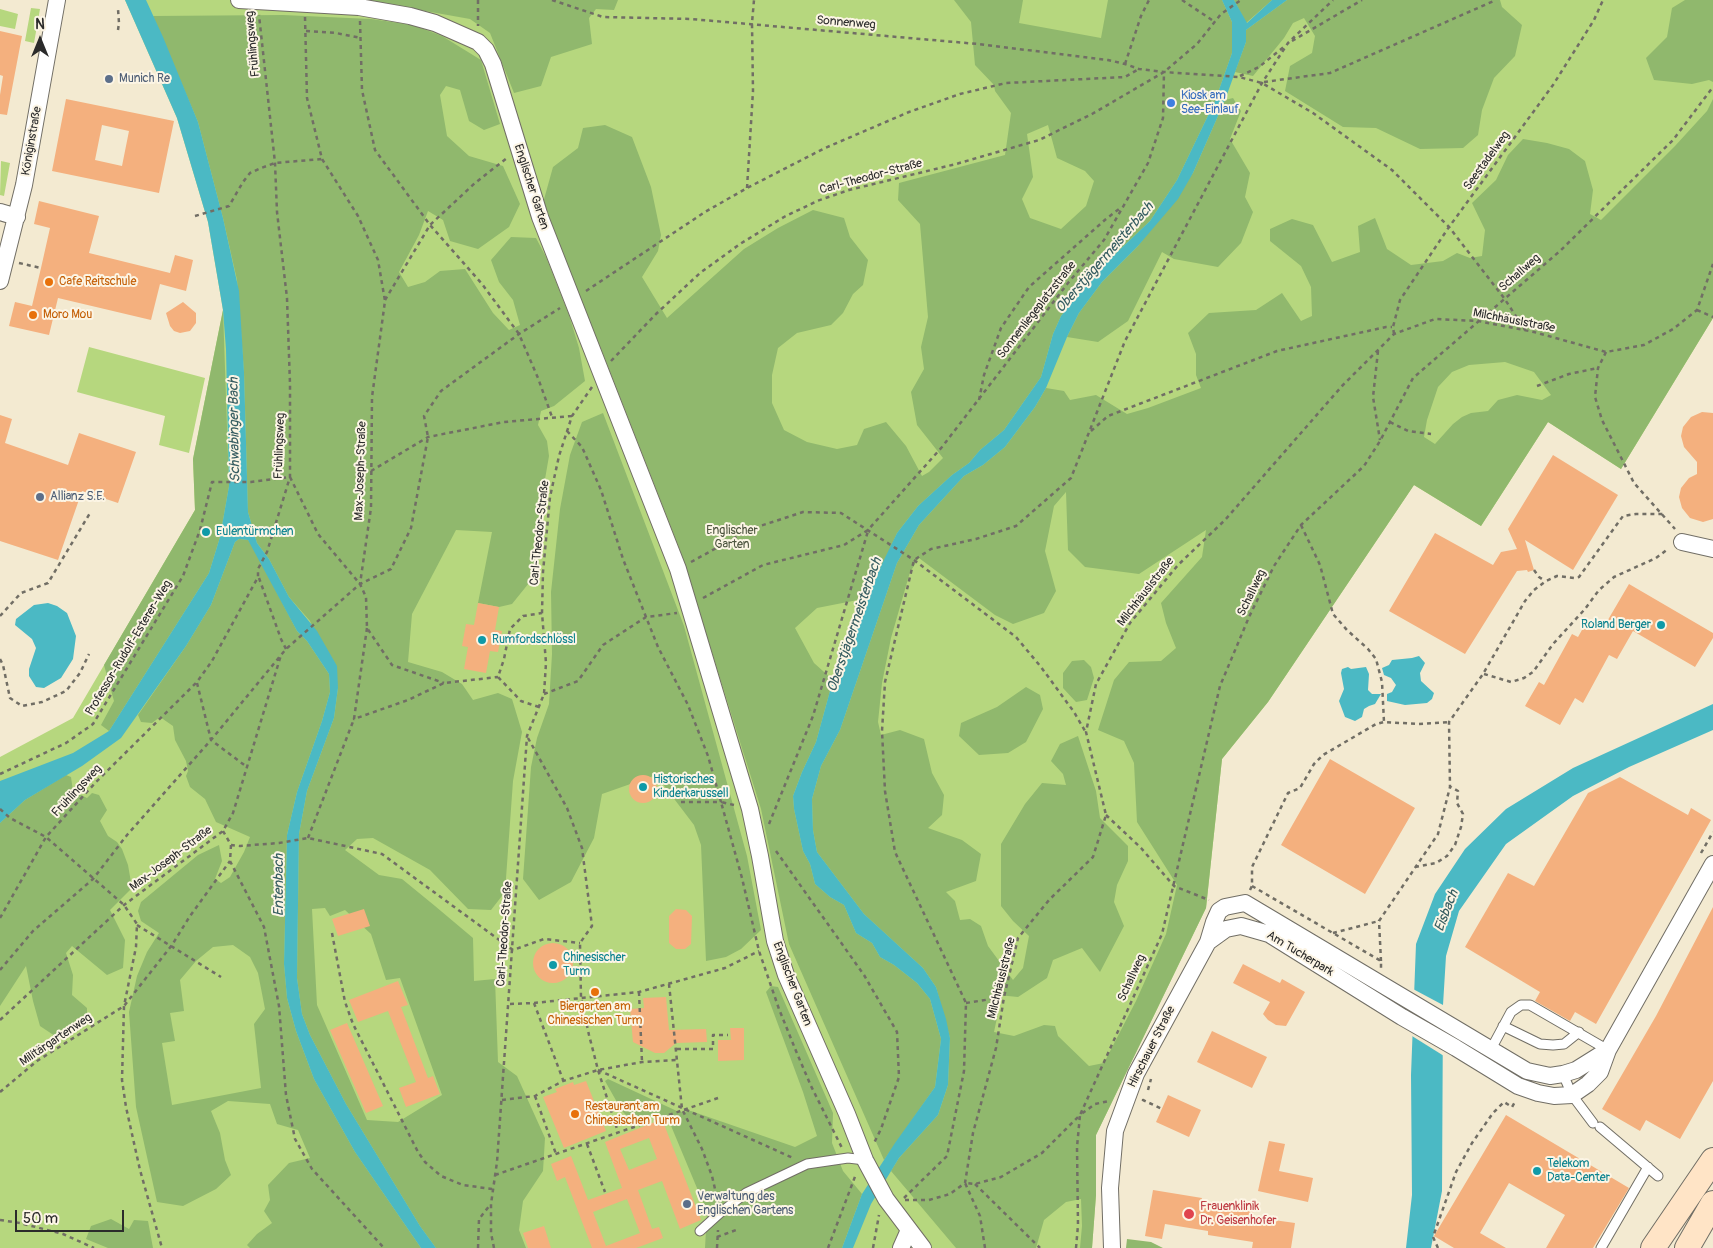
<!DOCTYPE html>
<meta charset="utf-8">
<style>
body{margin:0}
#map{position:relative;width:1713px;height:1248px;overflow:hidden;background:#f3ead1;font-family:Pangolin,sans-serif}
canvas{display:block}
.north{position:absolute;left:15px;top:15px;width:50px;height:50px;-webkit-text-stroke:4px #fcf5e5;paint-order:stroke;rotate:0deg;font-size:14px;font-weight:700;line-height:20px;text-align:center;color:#2b2b2b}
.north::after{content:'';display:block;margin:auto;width:18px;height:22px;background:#2b2b2b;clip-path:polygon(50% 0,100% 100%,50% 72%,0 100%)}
.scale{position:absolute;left:15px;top:1210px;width:109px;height:22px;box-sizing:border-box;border:2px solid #2b2b2b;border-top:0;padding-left:6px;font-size:15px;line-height:18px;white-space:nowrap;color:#2b2b2b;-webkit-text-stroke:4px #fcf5e5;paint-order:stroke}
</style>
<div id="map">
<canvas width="1713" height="1248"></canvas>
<div class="north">N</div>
<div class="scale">50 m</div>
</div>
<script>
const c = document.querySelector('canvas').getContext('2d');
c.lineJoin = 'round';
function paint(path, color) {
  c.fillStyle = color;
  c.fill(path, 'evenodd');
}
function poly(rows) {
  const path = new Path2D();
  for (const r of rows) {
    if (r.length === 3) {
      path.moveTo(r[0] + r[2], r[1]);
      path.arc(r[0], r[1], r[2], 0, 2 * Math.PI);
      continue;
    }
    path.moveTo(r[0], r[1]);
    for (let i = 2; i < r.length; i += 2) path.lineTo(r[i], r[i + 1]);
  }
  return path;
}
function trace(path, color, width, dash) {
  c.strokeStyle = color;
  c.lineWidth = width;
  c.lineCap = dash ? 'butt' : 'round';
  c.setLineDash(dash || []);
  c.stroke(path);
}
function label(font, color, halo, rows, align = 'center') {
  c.font = font + ' Pangolin,sans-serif';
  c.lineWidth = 4;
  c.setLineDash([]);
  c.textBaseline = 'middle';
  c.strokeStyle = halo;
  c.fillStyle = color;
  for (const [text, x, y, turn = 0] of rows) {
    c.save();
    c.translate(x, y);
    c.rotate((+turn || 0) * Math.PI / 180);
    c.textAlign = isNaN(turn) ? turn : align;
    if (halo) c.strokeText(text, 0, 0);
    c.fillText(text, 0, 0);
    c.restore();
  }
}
paint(poly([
 [125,0,1713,0,1713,318,1621,469,1548,422,1481,526,1414,485,1268,702,1222,759,1206,908,1096,1135,1096,1195,1092,1248,0,1248,0,757,73,718,195,510,193,459,223,310,208,222,177,118],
 [31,8,40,9,34,43,25,41],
 [0,9,18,14,15,29,0,26],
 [1,161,10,163,4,196,0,195],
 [89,347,205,378,189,453,159,445,165,416,77,392]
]), '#b6d77e');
paint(poly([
 [364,0,618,0,614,10,596,9,589,18,592,44,551,57,541,86,514,93,490,33,470,19],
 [954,0,1023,0,1019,23,1101,38,1108,0,1222,0,1232,22,1233,32,1232,53,1215,101,1177,180,1150,221,1094,274,1061,316,1053,334,1041,377,1004,430,980,450,969,463,952,475,918,506,897,533,868,598,817,608,795,628,814,663,833,680,816,742,802,772,793,796,794,809,803,851,810,864,815,884,830,897,844,905,856,933,872,943,880,957,894,965,917,983,930,999,941,1039,935,1087,884,1160,789,944,761,809,680,550,600,346,571,278,543,203,553,167,578,148,583,128,605,125,632,137,651,187,661,235,658,251,642,277,667,318,744,249,778,228,813,210,844,218,850,237,868,260,863,285,853,294,843,313,831,325,797,333,778,348,772,375,772,403,784,430,807,442,837,449,857,445,864,429,886,422,906,446,922,476,929,472,943,458,917,425,911,392,924,369,921,347,928,317,920,224,898,200,899,183,1005,155,1011,113,995,91,994,85,975,65,971,22],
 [1048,125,1057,158,1085,171,1094,181,1086,206,1061,229,1030,218,1022,199,1033,177,1027,134],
 [1234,0,1272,0,1246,23],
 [1287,0,1500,0,1502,7,1522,25,1515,56,1494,78,1482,110,1478,135,1463,148,1420,149,1376,128,1343,127,1285,91,1290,66,1312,53,1315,36,1304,18,1293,23,1284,38,1253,76,1235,72,1246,42,1246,30],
 [1685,0,1713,0,1713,82,1709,80,1692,84,1654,80,1646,58,1667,37,1672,8],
 [283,15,371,19,413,25,442,36,481,60,500,124,484,130,469,121,460,90,446,86,440,95,447,136,469,156,503,166,520,204,509,227,478,249,450,241,443,220,428,211,419,235,399,272,408,287,425,282,440,271,465,269,493,313,509,330,520,325,513,300,499,282,491,260,511,237,536,238,546,257,569,315,579,348,585,381,554,406,541,411,538,425,547,441,549,456,540,508,537,573,512,604,499,607,478,603,492,532,456,530,412,614,408,662,442,672,462,684,473,700,498,693,512,699,522,732,513,781,505,892,491,910,468,909,430,870,373,838,357,839,345,850,379,875,402,879,435,906,473,938,474,981,495,979,498,1062,517,1076,545,1138,543,1171,523,1201,519,1230,526,1248,436,1248,420,1226,346,1104,310,1035,302,1014,297,978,299,834,307,791,334,718,338,688,310,621,289,597,269,559,257,543,248,512,244,372,237,280,223,218,198,122,153,16],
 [325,908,330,916,345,910,371,934,386,980,400,978,442,1095,398,1122,367,1120,317,1005,312,909],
 [1233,98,1241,111,1230,139,1250,173,1245,197,1253,212,1241,243,1218,267,1174,259,1162,252,1128,321,1098,342,1067,337,1079,313,1102,282,1138,246,1193,173,1225,100],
 [1713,99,1713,318,1621,469,1548,422,1481,526,1414,485,1268,702,1222,759,1206,908,1096,1135,1096,1195,1092,1248,1080,1248,1082,1226,1081,1199,1066,1202,1044,1220,1036,1248,956,1248,891,1171,899,1158,938,1115,948,1085,950,1038,936,987,923,968,864,914,817,852,813,830,812,799,821,766,840,730,897,563,919,525,964,476,983,465,1005,447,1035,407,1046,388,1064,391,1070,400,1096,395,1127,414,1148,408,1201,388,1196,375,1196,354,1188,333,1209,313,1256,310,1282,293,1301,321,1312,316,1311,287,1301,266,1270,241,1270,229,1292,219,1313,225,1332,262,1360,252,1358,226,1375,218,1387,249,1411,265,1443,261,1457,253,1470,258,1482,256,1485,230,1472,203,1496,180,1508,155,1523,139,1547,143,1569,149,1585,161,1593,190,1590,214,1601,220,1675,146,1707,111],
 [1505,362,1534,372,1551,395,1542,400,1517,395,1498,400,1488,411,1471,413,1462,417,1453,424,1435,444,1424,437,1427,420,1438,387,1452,372,1469,365],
 [1066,492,1068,550,1085,567,1139,574,1206,530,1202,557,1161,603,1166,623,1176,648,1161,661,1129,662,1114,680,1098,730,1124,741,1134,763,1137,822,1177,885,1166,934,1136,1001,1104,1063,1089,1066,1058,1036,1055,1026,1044,1025,1014,1036,994,1032,998,1013,998,995,1018,997,1047,978,1053,960,1082,948,1100,972,1124,926,1114,902,1117,885,1128,861,1128,846,1100,818,1096,791,1078,736,1060,744,1051,761,1063,774,1066,785,1042,783,1025,804,1001,844,1001,906,1013,921,1029,936,1023,968,1013,980,988,946,981,926,970,919,960,920,955,901,946,892,976,881,981,854,962,840,928,828,942,815,944,795,932,773,924,739,900,730,881,735,878,722,882,683,891,638,910,572,919,558,995,615,1013,624,1044,613,1056,591,1045,551,1054,506],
 [223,310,229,486,220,537,209,573,109,731,101,725,114,701,104,665,195,510,193,459],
 [603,413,684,626,747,856,761,930,741,949,726,957,706,961,701,845,694,825,656,775,602,794,594,838,571,882,539,900,523,879,531,767,537,738,549,704,552,654,551,592,560,509,570,455,582,422],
 [239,539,248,540,252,545,297,631,307,641,329,674,330,692,322,721,297,792,287,835,284,964,287,998,296,1031,314,1079,355,1152,421,1248,250,1248,247,1245,257,1234,272,1223,264,1211,270,1200,268,1185,289,1163,310,1158,298,1130,277,1124,270,1104,228,1101,211,1111,220,1133,225,1160,231,1175,216,1189,183,1206,157,1202,136,1107,129,1012,137,976,147,952,159,933,141,921,138,911,141,902,198,855,219,845,222,861,215,879,221,883,230,877,244,852,250,837,216,822,205,799,190,787,186,776,188,771,186,761,175,740,173,726,160,717,152,723,141,722,138,715,186,646,211,605,235,542],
 [233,945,250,957,258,973,265,1009,254,1024,261,1088,172,1105,162,1043,175,1041,170,1013,184,1011,180,980,196,961,213,947],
 [1084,660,1091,667,1094,678,1087,700,1076,702,1063,688,1063,673,1072,661],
 [1026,687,1040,695,1043,709,1026,742,1008,753,979,755,959,736,961,723,997,707],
 [66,775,71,777,73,791,87,798,92,793,99,795,107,810,100,821,108,836,117,842,122,849,128,865,132,888,110,910,125,940,123,968,107,975,72,946,66,953,73,975,72,995,87,1008,87,1021,58,1038,40,1026,33,1001,26,966,0,1006,0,823,25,800],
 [771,986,778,987,833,1113,832,1143,843,1171,862,1194,842,1248,705,1248,707,1212,669,1121,659,1114,631,1120,622,1111,605,1081,608,1079,679,1112,691,1111,795,1147,817,1136,803,1092,766,992],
 [111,1219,129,1229,134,1220,148,1221,153,1248,108,1248,86,1239,91,1226],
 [1127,1239,1151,1242,1163,1248,1126,1248]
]), '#90b86d');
paint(poly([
 [125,0,146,0,163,37,198,122,223,218,239,291,244,372,248,512,257,543,269,559,289,597,317,631,337,666,338,688,334,718,307,791,299,834,297,978,302,1014,310,1035,346,1104,420,1226,436,1248,421,1248,355,1152,314,1079,296,1031,287,998,284,964,287,835,297,792,322,721,330,692,329,674,307,641,297,631,248,540,239,539,235,542,211,605,186,646,121,738,82,766,25,800,0,823,0,781,73,753,109,731,209,573,220,537,229,486,226,349,223,310,208,222,177,118],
 [1222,0,1234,0,1247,23,1272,0,1287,0,1246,30,1246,42,1225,100,1193,173,1178,199,1138,246,1102,282,1079,313,1067,337,1046,388,1035,407,1005,447,983,465,964,476,919,525,897,563,840,730,821,766,812,799,813,830,817,852,864,914,923,968,936,987,946,1019,950,1038,948,1085,938,1115,899,1158,871,1204,853,1248,842,1248,862,1194,895,1143,935,1087,941,1039,930,999,917,983,894,965,880,957,872,943,856,933,844,905,830,897,815,884,810,864,803,851,794,809,793,796,802,772,816,742,833,680,865,599,897,533,918,506,952,475,969,463,980,450,1004,430,1041,377,1053,334,1061,316,1094,274,1150,221,1177,180,1215,101,1232,53,1232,22],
 [48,603,57,606,67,613,76,636,73,659,61,678,44,688,36,687,29,676,29,669,36,648,32,639,15,625,16,619,34,605],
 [1419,656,1425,663,1420,673,1421,681,1434,693,1432,699,1427,703,1405,705,1387,701,1387,694,1392,692,1396,685,1391,678,1384,675,1382,668,1389,665,1392,660,1412,658],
 [1348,667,1351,669,1366,667,1369,674,1368,690,1372,694,1381,694,1375,704,1369,706,1364,709,1362,717,1355,721,1345,717,1339,701,1344,689,1341,673,1342,669],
 [1713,704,1713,730,1629,767,1573,796,1506,844,1459,911,1446,956,1443,1005,1442,1191,1431,1248,1406,1248,1412,1195,1411,1075,1416,944,1435,894,1465,849,1506,809,1573,768]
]), '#4bb9c4');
paint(poly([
 [1413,989,1443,1005,1444,1056,1412,1036]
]), '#f3ead1');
paint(poly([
 [0,31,22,36,7,115,0,114,0,95,3,76,0,75],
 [66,99,174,121,159,193,52,171],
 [102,125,129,131,122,166,95,160],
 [39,201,99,216,89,253,170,273,175,255,193,260,186,291,160,284,151,320,58,298,49,335,9,326,15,302,32,306,41,268,50,228,34,224],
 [183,302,196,313,196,323,190,331,180,333,174,331,170,326,166,313],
 [1702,412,1713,413,1713,519,1703,522,1690,518,1682,508,1679,497,1681,488,1689,478,1697,474,1697,462,1684,447,1681,436,1683,427,1691,417],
 [0,415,12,419,5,443,68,465,79,433,136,452,118,503,82,491,58,560,0,541],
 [1553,455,1618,495,1573,570,1525,540,1534,570,1528,572,1527,570,1517,571,1465,654,1389,611,1435,533,1493,565,1501,552,1517,549,1508,529],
 [1629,584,1713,633,1713,638,1695,667,1633,631,1617,659,1609,655,1583,703,1575,698,1560,725,1525,706,1539,682,1544,685,1572,634,1578,637,1587,621,1602,630],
 [478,603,499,607,495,630,502,631,498,652,490,651,486,673,464,669,468,647,462,646,466,624,474,625],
 [1330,759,1415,808,1365,894,1281,845],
 [643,789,14],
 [1620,777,1688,815,1691,808,1711,820,1596,1024,1575,1012,1570,1021,1535,1001,1540,992,1465,947,1508,873,1534,886,1588,793],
 [1713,907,1713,1081,1680,1139,1646,1120,1640,1131,1602,1109,1656,1016],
 [364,909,370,926,338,936,332,919],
 [676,909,686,910,692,916,691,944,685,949,676,949,669,943,669,916],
 [553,963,20],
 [1243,964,1280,983,1282,979,1305,992,1286,1026,1276,1025,1268,1020,1263,1014,1270,1002,1233,983],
 [398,981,408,1005,401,1007,428,1078,433,1076,440,1094,406,1107,399,1088,416,1082,388,1011,358,1022,349,1000],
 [666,997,669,1030,706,1029,707,1042,676,1043,664,1053,655,1053,633,1042,630,1009,644,1008,643,998],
 [347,1023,383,1106,366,1113,330,1030],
 [730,1028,744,1028,744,1060,718,1061,718,1040,731,1040],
 [1212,1031,1267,1057,1252,1088,1197,1062],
 [586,1081,606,1131,564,1148,543,1097,557,1092,555,1089,573,1082,574,1085],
 [1168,1095,1201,1110,1189,1137,1156,1122],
 [1506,1115,1629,1188,1593,1248,1546,1248,1565,1215,1509,1183,1480,1233,1506,1248,1454,1248,1434,1236],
 [662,1119,701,1220,680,1229,662,1181,638,1190,652,1229,659,1227,663,1238,636,1248,592,1248,565,1177,557,1181,551,1164,571,1156,588,1200,622,1188,605,1142],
 [649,1138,657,1159,629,1170,620,1149],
 [627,1199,640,1233,606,1246,593,1212],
 [1269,1141,1285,1144,1279,1171,1313,1178,1308,1202,1258,1191],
 [1153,1190,1202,1198,1201,1201,1254,1209,1252,1217,1295,1223,1291,1248,1252,1248,1253,1242,1208,1235,1208,1231,1165,1224,1162,1239,1145,1236],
 [544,1226,551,1248,528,1248,523,1233]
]), '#f4b07e');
const service = poly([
 [1503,1026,1540,1044,1553,1045,1564,1044,1579,1032],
 [1490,1051,1511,1012,1521,1005,1530,1005,1608,1050],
 [1563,1074,1572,1095,1593,1123],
 [1600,1127,1658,1176],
 [700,1231,720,1213,746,1193,807,1164,848,1158,865,1160],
 [1601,1248,1648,1167]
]);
const minor = poly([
 [239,0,359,7,410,16,435,23,478,42,486,50,493,64,540,217,678,569,750,809,760,856,775,941,786,975,847,1114,865,1160,886,1199,923,1248],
 [0,212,17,217],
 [0,281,24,185,57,0],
 [1682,542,1713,549],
 [1208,942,1226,929,1241,926,1269,934,1402,1017,1456,1048,1518,1086,1538,1093,1554,1096,1572,1095,1588,1084,1600,1072,1608,1050,1713,864],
 [901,1248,909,1230],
 [1112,1248,1110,1188,1115,1131,1136,1074,1208,942,1214,922,1219,911,1225,907,1245,903,1527,1071,1550,1076,1563,1074,1576,1070,1608,1050]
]);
const secondary = poly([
 [1653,1248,1713,1160],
 [1687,1248,1713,1203]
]);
trace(service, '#716e65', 11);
trace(minor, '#716e65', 18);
trace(secondary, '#716e65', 26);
trace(poly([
 [478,0,478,26],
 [552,0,603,17,691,19,978,44,1108,60,1125,64,1139,69,1164,72,1239,77,1262,83,1313,113,1392,170,1449,227,1504,298,1525,330],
 [1182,0,1215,22],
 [305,17,307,98,322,159,358,216,378,260,385,301,372,397,371,508,360,584],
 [360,21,362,90,375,150,430,225,482,284,519,334,538,378,552,417],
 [118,30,119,23,118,9],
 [306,31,336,33,361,38],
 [1292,41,1362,0],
 [1125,64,1141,16,1149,0],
 [1240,76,1259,67,1285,46],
 [1264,82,1330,73,1496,0],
 [747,188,753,91,752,23,754,0],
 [195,216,229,206,243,182,250,173,261,168,275,163,322,159],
 [19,263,41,268],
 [586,291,705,212,747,188,825,148,909,112,960,94,1006,83,1125,77,1139,69],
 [385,300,430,225,475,183,507,158],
 [1697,310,1713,317],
 [1394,334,1393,327,1400,300,1449,227,1553,85,1594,20,1603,0],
 [1378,351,1373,397,1380,440],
 [1606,352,1598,368,1595,397,1602,420,1634,483,1675,529],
 [611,361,656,314,700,273,740,244,784,217,817,201,849,190,956,164,1039,140,1092,114,1164,72,1197,44,1221,14,1241,0],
 [1537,386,1569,374,1598,368],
 [979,400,984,375,1001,328,1029,287,1106,219,1119,209],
 [1390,422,1408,431,1431,434],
 [567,431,582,447,601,490,623,559,646,617,658,647,688,705,708,756,721,802,681,802],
 [1091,431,1108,416,1277,351,1386,327,1392,327],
 [371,471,428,437,504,422,572,416],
 [1301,525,1320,565,1333,614,1347,630,1368,649,1376,659,1382,682,1384,722],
 [691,562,751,529,803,512,841,513,914,560,1016,637,1041,667,1074,712,1085,731],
 [1534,570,1539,577,1545,581],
 [259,578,281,639,286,649],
 [703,598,763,565,844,545,868,530,942,447,1068,283,1104,240,1148,163,1163,118,1164,72],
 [0,616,21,593,48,583,90,513],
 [367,628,354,719,408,700,444,683,498,677],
 [0,659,3,665,10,698,22,706,42,702,66,691,80,673,89,654],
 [1484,674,1511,682,1524,678,1533,672,1553,644,1585,609,1599,590,1614,577,1656,558,1668,549],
 [197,683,211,740,247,767],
 [544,694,578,681,603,645,646,617,677,613],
 [539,707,521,701,498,677,504,659,510,629,523,616,542,613],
 [528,738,567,808,582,848,592,926,580,943,581,998,589,1035,598,1070,618,1132],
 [0,774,66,743,93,724,183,576,200,530,212,482,251,482,290,477,318,534,360,584,366,597,367,628,392,665,444,683],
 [734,805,721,802,742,878,759,951,779,1009,796,1051,811,1086,842,1148],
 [0,809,10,818,46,837,124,905,137,924,136,947,124,1006,122,1080,126,1107,140,1170,162,1248],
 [1106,815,1141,848,1174,886,1209,900],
 [769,824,813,716,868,531],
 [223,831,231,845,240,846,279,843,308,838,382,854,513,950,544,939,580,943],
 [308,838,354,719],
 [231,845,230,861,264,927,279,1006,286,1095,295,1139,312,1169,384,1248],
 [776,851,864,975,897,1032,899,1077,881,1129,874,1143],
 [1701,853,1713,832],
 [1415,867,1436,863,1447,856,1455,845,1461,827,1463,814,1457,803,1458,791,1451,787],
 [1252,886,1381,961,1381,968],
 [1250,890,1252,886,1252,867,1288,793,1300,788,1314,764,1323,755,1376,724,1384,722,1418,724,1449,722],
 [0,918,46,837,96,782,197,682,212,661,258,577,258,569,267,552,290,477,290,384,287,298,277,212,275,163,259,15],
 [137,925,221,977],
 [332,933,345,1002,353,1024,418,1152,425,1162,441,1176,463,1185,492,1189],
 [1333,933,1379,921],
 [1381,961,1379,921,1438,834,1450,787,1449,722,1483,674,1525,601,1534,590,1546,581,1557,576,1574,578,1579,577,1623,516,1636,514,1663,514],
 [0,970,33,931,93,879,127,835,211,740,286,649,360,584,391,569,411,528,428,437,424,416,441,391,519,334,560,308],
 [669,984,682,1109,702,1149,712,1176,718,1202],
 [639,992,642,1062],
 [534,1003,565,1085],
 [966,1003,1004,997],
 [510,1004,534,1003,639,992,725,968,759,951],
 [0,1020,124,905,223,831,233,813,281,655],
 [677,1049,713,1049,713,1035,728,1035],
 [598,1070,793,1158],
 [1148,1090,1151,1079],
 [0,1092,37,1061,124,1006,172,945,190,916,230,861],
 [535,1096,556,1154],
 [502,1100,535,1096,563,1081,598,1070,642,1062,677,1060],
 [1143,1101,1143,1100,1162,1109],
 [587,1144,605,1192],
 [495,1175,718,1098],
 [975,1184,1040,1248],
 [904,1198,947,1156,964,1071,966,1003,895,852,885,791,882,731,885,682,914,560,931,549,976,539,1016,526,1071,478,1125,341,1262,83,1288,43,1333,0],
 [905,1200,929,1200,950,1194,965,1183,973,1133,996,1048,1004,997,1018,938,1049,900,1093,857,1106,815,1086,732,1096,684,1130,623,1178,565,1225,520,1342,386,1394,334,1435,319,1478,321,1534,332,1606,352,1644,345,1673,329,1697,310,1713,264],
 [0,1220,20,1223,63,1234,94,1248],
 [717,1237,736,1230],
 [478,1248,479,1219,490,1205],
 [494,1248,491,1233,491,1204,497,1162,527,736,544,694,546,663,542,613,543,572,550,497,559,456,572,416,592,387],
 [717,1248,718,1230],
 [828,1248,856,1174],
 [873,1248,879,1215],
 [985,1248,980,1216,965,1183,975,1184,1001,1177,1042,1153,1080,1115,1162,934,1220,686,1249,617,1274,566,1301,525,1364,466,1380,441,1413,378,1560,251,1673,140,1713,87],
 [1076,1248,1078,1225,1077,1147,1080,1115,1095,1104,1109,1101],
 [1438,1248,1433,1237,1456,1172,1472,1143,1493,1113,1504,1102,1512,1107,1516,1100]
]), '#716e65', 2.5, [4, 4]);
trace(service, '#fff', 9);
trace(minor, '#fff', 16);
trace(secondary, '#ffe4c6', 24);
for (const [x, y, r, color] of [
 [109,79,5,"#5c6f8a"],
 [1171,103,5,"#3f7fe0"],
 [49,282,5,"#e8710a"],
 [33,315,5,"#e8710a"],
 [40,497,5,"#5c6f8a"],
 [206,532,5,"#0f9aa8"],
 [1661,625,5,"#0f9aa8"],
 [482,640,5,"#0f9aa8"],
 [643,787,5,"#0f9aa8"],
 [553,965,5,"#0f9aa8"],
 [595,992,5,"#e8710a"],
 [575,1114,5,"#e8710a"],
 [1537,1171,5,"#0f9aa8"],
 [687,1204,5,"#5c6f8a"],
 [1189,1214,6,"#e0444e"]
]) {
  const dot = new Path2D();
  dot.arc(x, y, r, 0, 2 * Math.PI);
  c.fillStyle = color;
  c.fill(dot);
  trace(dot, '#fcf5e5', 2);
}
label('12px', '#2b2b2b', '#fcf5e5', [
 ["Sonnenweg",846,23,5],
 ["Frühlingsweg",253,44,-95],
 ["Königinstraße",32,141,-80],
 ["Seestadelweg",1487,161,-54],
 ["Carl-Theodor-Straße",871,177,-15],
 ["Englischer Garten",531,187,72],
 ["Schallweg",1520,273,-41],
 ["Sonnenliegeplatzstraße",1037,310,-52],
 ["Milchhäuslstraße",1514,321,11],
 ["Frühlingsweg",280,446,-88],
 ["Max-Joseph-Straße",361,471,-88],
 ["Carl-Theodor-Straße",540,533,-84],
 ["Milchhäuslstraße",1146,592,-52],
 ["Schallweg",1252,593,-64],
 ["Professor-Rudolf-Esterer-Weg",129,648,-59],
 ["Frühlingsweg",77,791,-47],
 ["Max-Joseph-Straße",171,859,-37],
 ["Carl-Theodor-Straße",505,934,-86],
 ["Am Tucherpark",1300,954,31],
 ["Milchhäuslstraße",1002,978,-76],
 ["Schallweg",1132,978,-65],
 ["Englischer Garten",792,984,69],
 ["Militärgartenweg",56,1040,-34],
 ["Hirschauer Straße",1152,1047,-63]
]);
label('12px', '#4e5e75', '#fcf5e5', [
 ["Munich Re",119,79],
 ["Allianz S.E.",50,497],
 ["Verwaltung des",697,1197],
 ["Englischen Gartens",697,1211]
], 'left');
label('12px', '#366cbe', '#fcf5e5', [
 ["Kiosk am",1181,96],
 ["See-Einlauf",1181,110]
], 'left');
label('12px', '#c56008', '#fcf5e5', [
 ["Cafe Reitschule",59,282],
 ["Moro Mou",43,315],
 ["Biergarten am",595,1007,"center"],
 ["Chinesischen Turm",595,1021,"center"],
 ["Restaurant am",585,1107],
 ["Chinesischen Turm",585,1121]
], 'left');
label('12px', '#4e5640', '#fcf5e5', [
 ["Englischer",732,531],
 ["Garten",732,545]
]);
label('12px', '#0d838f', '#fcf5e5', [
 ["Eulentürmchen",216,532],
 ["Roland Berger",1651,625,"right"],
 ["Rumfordschlössl",492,640],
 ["Historisches",653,780],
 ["Kinderkarussell",653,794],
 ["Chinesischer",563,958],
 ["Turm",563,972],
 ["Telekom",1547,1164],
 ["Data-Center",1547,1178]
], 'left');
label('12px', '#be3a42', '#fcf5e5', [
 ["Frauenklinik",1200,1207],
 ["Dr. Geisenhofer",1200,1221]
], 'left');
label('italic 14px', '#365d61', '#fcf5e5', [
 ["Oberstjägermeisterbach",1105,258,-49],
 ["Schwabinger Bach",235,430,-91],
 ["Oberstjägermeisterbach",855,625,-71],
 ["Entenbach",279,885,-90],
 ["Eisbach",1447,911,-69]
]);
</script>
